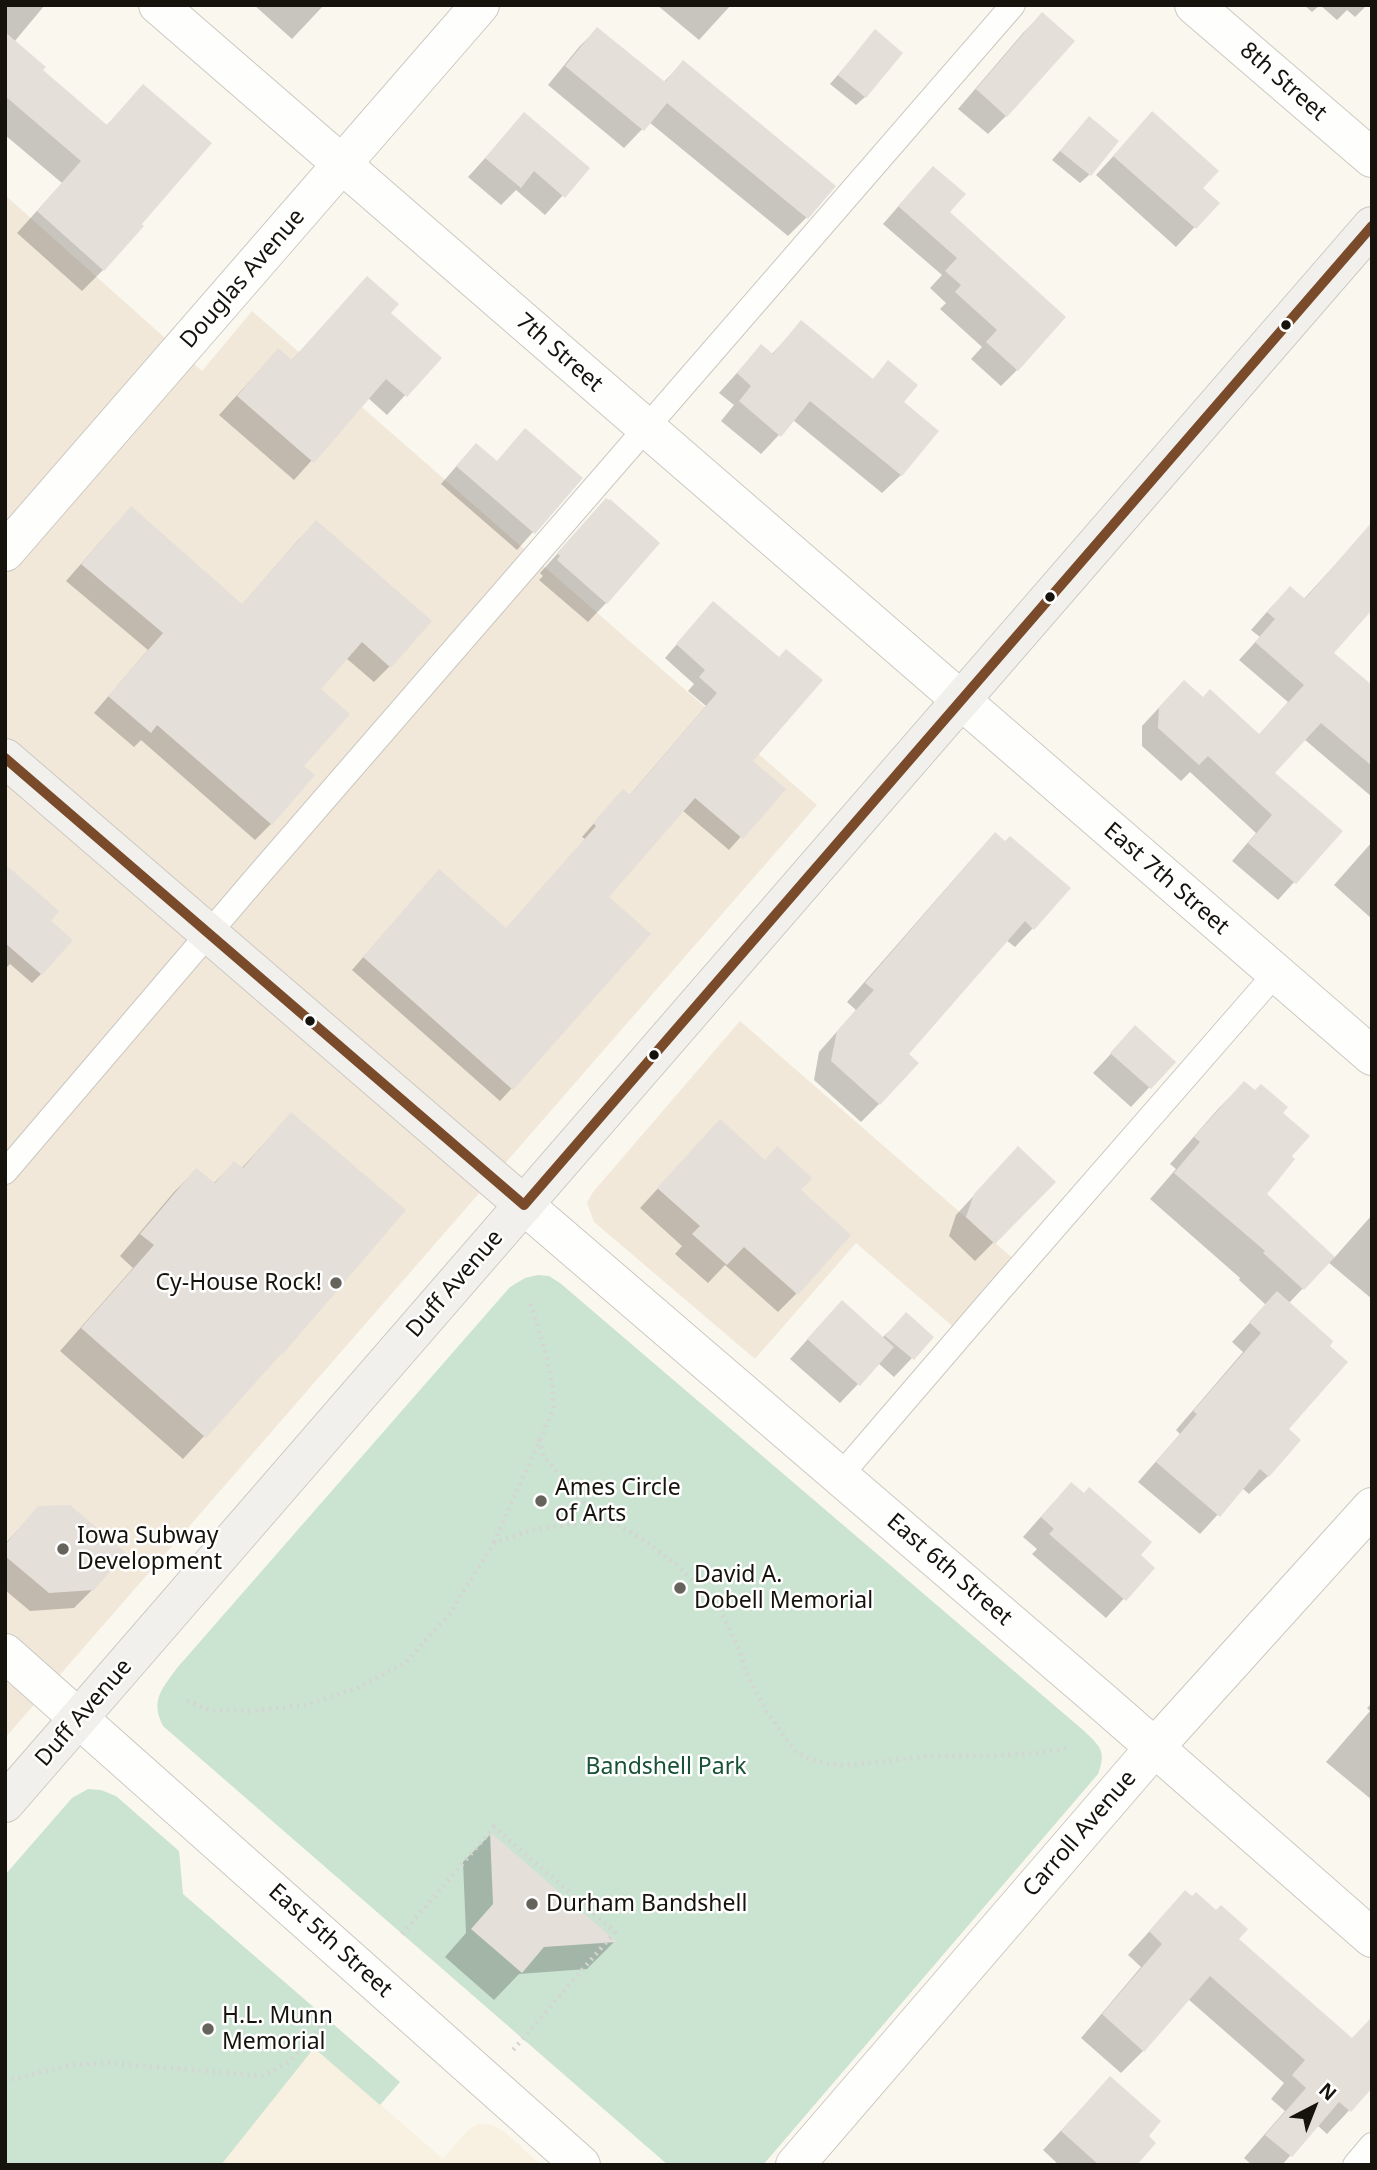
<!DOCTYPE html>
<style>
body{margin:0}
#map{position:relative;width:1377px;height:2170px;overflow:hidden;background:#faf7ef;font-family:"Noto Sans",sans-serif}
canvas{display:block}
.frame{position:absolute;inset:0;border:7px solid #16130d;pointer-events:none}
.north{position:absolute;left:1279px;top:2072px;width:70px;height:70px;-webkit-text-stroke:5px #fff;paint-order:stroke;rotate:42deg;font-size:19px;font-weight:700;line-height:28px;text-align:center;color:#16130d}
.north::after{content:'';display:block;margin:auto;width:24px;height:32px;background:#16130d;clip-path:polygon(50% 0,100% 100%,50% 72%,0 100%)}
</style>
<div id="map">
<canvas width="1377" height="2170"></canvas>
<div class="frame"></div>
<div class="north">N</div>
</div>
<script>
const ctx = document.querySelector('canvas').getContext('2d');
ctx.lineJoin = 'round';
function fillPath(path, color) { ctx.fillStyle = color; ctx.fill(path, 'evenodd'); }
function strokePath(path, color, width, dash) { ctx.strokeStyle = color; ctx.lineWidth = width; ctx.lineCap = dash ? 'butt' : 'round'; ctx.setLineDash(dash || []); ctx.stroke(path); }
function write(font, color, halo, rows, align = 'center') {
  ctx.font = font + ' "Noto Sans",sans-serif'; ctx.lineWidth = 5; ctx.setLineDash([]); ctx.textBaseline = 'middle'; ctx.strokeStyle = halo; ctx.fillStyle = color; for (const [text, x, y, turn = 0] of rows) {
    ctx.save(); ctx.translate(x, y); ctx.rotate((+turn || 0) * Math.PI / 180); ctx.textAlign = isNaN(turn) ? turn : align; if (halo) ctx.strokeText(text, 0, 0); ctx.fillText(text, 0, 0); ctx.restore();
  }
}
fillPath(new Path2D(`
 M 5,195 L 202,371 L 252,311 L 817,805 L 5,1738 Z
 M 740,1021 L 1016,1261 L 957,1330 L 856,1243 L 755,1359 L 594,1222 L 587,1203 L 593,1192 Z`), '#f2e8da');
fillPath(new Path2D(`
 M 314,2047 L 443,2159 L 468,2130 L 478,2124 L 492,2125 L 505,2132 L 541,2165 L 221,2165 Z`), '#f8f0e0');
fillPath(new Path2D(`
 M 538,1275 L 549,1276 L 560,1283 L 1083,1730 C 1100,1746 1107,1751 1098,1774 L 763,2165 L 668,2165 L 163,1726 C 150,1700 162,1689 177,1668 L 510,1287 L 525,1278 Z
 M 88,1789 L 101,1790 L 116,1796 L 179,1851 L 183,1894 L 400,2082 L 380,2105 L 314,2048 L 221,2165 L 5,2165 L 5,1875 L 72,1798 Z`), '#cbe3d1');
fillPath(new Path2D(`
 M 5,5 L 45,5 L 14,42 L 41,71 L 106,126 L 143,86 L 103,270 L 82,291 L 17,233 L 62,183 L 5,135 Z
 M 254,5 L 324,5 L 292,39 Z
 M 657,5 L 731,5 L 699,40 Z
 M 1304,5 L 1320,5 L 1312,12 Z
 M 1320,5 L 1367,5 L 1355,17 L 1347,10 L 1337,20 Z
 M 1042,14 L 1006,116 L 988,134 L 958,109 L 1023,33 Z
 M 597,29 L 663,83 L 683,62 L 807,217 L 788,236 L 649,122 L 624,148 L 548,85 L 579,47 Z
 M 867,41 L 865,97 L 856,105 L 830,84 Z
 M 525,114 L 587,168 L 545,215 L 516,190 L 501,205 L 468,177 Z
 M 1152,114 L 1201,189 L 1217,203 L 1176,247 L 1096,175 Z
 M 1089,118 L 1089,175 L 1080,183 L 1052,160 Z
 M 917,185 L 947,212 L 1017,370 L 1001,386 L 971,359 L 982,347 L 940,309 L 946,303 L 930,288 L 942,275 L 883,224 Z
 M 367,278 L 389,313 L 439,358 L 387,415 L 368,398 L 294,480 L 219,415 L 278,350 L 291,361 Z
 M 802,322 L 872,380 L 888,363 L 902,403 L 901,475 L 882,493 L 793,420 L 761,454 L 721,421 L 734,405 L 719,393 L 761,346 L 771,355 Z
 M 460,462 L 581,478 L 517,550 L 441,484 Z
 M 606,500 L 606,603 L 588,622 L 539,580 L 543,576 L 540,573 Z
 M 1372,524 L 1332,653 L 1372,688 L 1372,797 L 1304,739 L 1272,773 L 1340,831 L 1278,900 L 1232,861 L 1256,833 L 1190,772 L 1181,781 L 1142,746 L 1142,726 L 1167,699 L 1203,699 L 1258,736 L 1288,702 L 1239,660 L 1260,637 L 1251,630 L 1273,605 L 1303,600 Z
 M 115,525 L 241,606 L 300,538 L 390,666 L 374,682 L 346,658 L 318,689 L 302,766 L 271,824 L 255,840 L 141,740 L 134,747 L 94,713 L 148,650 L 66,581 Z
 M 701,616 L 751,761 L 783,789 L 729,850 L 682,810 L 606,897 L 512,1088 L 500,1101 L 352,970 L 427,884 L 506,929 L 585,839 L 582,837 L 611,804 L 629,796 L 706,706 L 688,691 L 694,684 L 665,658 Z
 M 995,834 L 1033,928 L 1015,947 L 1006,940 L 907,1054 L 879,1104 L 861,1122 L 814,1080 L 819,1052 L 856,1010 L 847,1002 L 977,853 Z
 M 1372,842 L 1372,919 L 1334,885 Z
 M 5,866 L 48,921 L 41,974 L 32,983 L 10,964 L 5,969 Z
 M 1135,1028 L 1173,1062 L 1131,1107 L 1093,1073 Z
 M 1244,1083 L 1280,1113 L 1290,1157 L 1265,1194 L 1334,1258 L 1372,1215 L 1372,1299 L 1328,1262 L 1288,1304 L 1286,1430 L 1268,1476 L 1249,1494 L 1242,1488 L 1200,1534 L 1138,1482 L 1180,1434 L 1176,1430 L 1243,1352 L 1232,1342 L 1266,1305 L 1239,1280 L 1240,1278 L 1150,1199 L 1176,1169 L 1170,1164 L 1218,1109 Z
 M 291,1114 L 259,1376 L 183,1459 L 60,1351 L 133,1268 L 120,1256 L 174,1192 L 196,1170 L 213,1184 L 234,1163 L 241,1169 Z
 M 702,1140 L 798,1190 L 796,1294 L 778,1312 L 725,1265 L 708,1283 L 675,1254 L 682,1246 L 640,1208 Z
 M 1000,1167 L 1053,1182 L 975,1261 L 949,1236 L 956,1215 Z
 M 906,1315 L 912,1358 L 894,1377 L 878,1363 L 840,1403 L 790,1359 L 824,1321 L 882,1338 Z
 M 1053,1503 L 1138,1555 L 1152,1568 L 1106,1618 L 1032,1554 L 1037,1549 L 1023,1537 Z
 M 38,1508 L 93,1589 L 74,1608 L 30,1611 L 5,1590 L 5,1544 Z
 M 1372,1703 L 1372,1800 L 1326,1762 L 1370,1711 L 1367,1708 Z
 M 490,1835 L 614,1942 L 587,1969 L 519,1974 L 494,2000 L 445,1957 L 466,1933 L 463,1862 Z
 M 1185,1892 L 1216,1912 L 1236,1939 L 1372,2086 L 1327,2134 L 1317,2125 L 1282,2165 L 1252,2165 L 1244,2158 L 1285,2111 L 1271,2099 L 1284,2083 L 1188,1999 L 1143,2051 L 1121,2073 L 1081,2038 L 1141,1967 L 1128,1955 Z
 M 1110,2078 L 1146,2136 L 1135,2165 L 1059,2165 L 1043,2150 Z`), '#0003');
fillPath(new Path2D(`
 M 1042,12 L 1075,41 L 1007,117 L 976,89 Z
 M 597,27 L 665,82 L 683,60 L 836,186 L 808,219 L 667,103 L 644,131 L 565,66 Z
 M 875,29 L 903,53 L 866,98 L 838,75 Z
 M 5,32 L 46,67 L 43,70 L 107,125 L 143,84 L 212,143 L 142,224 L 144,226 L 104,271 L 37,211 L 81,161 L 5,96 Z
 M 1152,111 L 1219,171 L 1203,188 L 1220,203 L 1196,229 L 1113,156 Z
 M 524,112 L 590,168 L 565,198 L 534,171 L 521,188 L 485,158 Z
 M 1089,116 L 1119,141 L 1091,176 L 1060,151 Z
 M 933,166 L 966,194 L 950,212 L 1066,317 L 1018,371 L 986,342 L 997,330 L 955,292 L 961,285 L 945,271 L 957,258 L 898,206 Z
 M 367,276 L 399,304 L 391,313 L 442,358 L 407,397 L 386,379 L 314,463 L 237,396 L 278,348 L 292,360 Z
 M 801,320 L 873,379 L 888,360 L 918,385 L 904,402 L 939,431 L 902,476 L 810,401 L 781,437 L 739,401 L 751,386 L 737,373 L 761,344 L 773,354 Z
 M 525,428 L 583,478 L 535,534 L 456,466 L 476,443 L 497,461 Z
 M 606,498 L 609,500 L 610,499 L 660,543 L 607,604 L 557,560 L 560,556 L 557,553 Z
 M 131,506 L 242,604 L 316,520 L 432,621 L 391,668 L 362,642 L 321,689 L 350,714 L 304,766 L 315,775 L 272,825 L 157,725 L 151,733 L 108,696 L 163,633 L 81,564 Z
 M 1372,522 L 1372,610 L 1334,653 L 1372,685 L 1372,766 L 1321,723 L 1275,773 L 1343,831 L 1296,884 L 1248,843 L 1272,815 L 1208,756 L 1199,765 L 1158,728 L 1159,707 L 1184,680 L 1203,697 L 1210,689 L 1259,734 L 1304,685 L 1255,642 L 1275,619 L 1267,612 L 1290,586 L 1305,599 Z
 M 713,601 L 779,657 L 786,649 L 823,680 L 753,761 L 786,789 L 743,839 L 695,798 L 609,897 L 651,934 L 513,1090 L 363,957 L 439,869 L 506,928 L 596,826 L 593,823 L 623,789 L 630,795 L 717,693 L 699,677 L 705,670 L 676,644 Z
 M 995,832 L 1005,841 L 1010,836 L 1071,888 L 1034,930 L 1025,921 L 956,1000 L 909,1054 L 919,1063 L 880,1105 L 831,1061 L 837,1031 L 874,990 L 865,983 Z
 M 5,864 L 59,911 L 51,921 L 73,940 L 42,975 L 5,943 Z
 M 1135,1025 L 1176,1062 L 1151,1089 L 1110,1053 Z
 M 1244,1081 L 1255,1090 L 1261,1084 L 1288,1107 L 1283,1113 L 1310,1136 L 1292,1156 L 1295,1159 L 1267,1194 L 1335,1257 L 1304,1290 L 1263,1253 L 1265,1251 L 1174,1173 L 1200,1142 L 1194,1137 Z
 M 291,1112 L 406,1210 L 282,1355 L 281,1354 L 206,1438 L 81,1328 L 154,1245 L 140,1234 L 196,1168 L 215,1183 L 234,1161 L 243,1168 Z
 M 720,1119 L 765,1160 L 777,1146 L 812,1178 L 801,1190 L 851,1235 L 798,1295 L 744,1247 L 727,1265 L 692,1234 L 700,1226 L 657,1188 Z
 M 1018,1146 L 1056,1182 L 995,1244 L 966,1217 L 974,1194 Z
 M 1277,1291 L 1333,1341 L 1330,1346 L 1348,1362 L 1289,1429 L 1301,1440 L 1269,1477 L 1260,1469 L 1220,1517 L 1156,1462 L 1197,1414 L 1193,1411 L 1261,1333 L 1249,1322 Z
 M 842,1300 L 894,1347 L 860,1386 L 807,1339 Z
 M 906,1312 L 934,1337 L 914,1360 L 885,1336 Z
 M 1071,1482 L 1084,1493 L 1089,1487 L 1152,1542 L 1141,1555 L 1155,1568 L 1126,1601 L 1049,1534 L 1054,1529 L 1041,1517 Z
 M 70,1505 L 126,1553 L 94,1590 L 49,1593 L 5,1556 L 5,1545 L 38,1506 Z
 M 490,1832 L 617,1942 L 544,1947 L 522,1973 L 471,1929 L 493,1904 Z
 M 1185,1890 L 1192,1896 L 1196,1892 L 1216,1910 L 1221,1905 L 1248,1929 L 1239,1939 L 1352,2038 L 1372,2017 L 1372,2088 L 1351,2112 L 1339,2102 L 1292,2157 L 1265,2135 L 1306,2088 L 1292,2075 L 1305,2060 L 1210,1976 L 1144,2052 L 1102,2014 L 1162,1944 L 1149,1931 Z
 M 1110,2076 L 1161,2121 L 1149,2136 L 1156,2143 L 1137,2165 L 1099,2165 L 1061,2131 Z`), '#e4dfd9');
const lane = new Path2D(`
 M 5,1172 L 256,878 L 1013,5
 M 840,1476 L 992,1299 L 1276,973
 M 1355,2165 L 1372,2145`);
const street = new Path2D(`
 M 158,5 L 1372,1056
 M 1194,5 L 1372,158
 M 5,552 L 480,5
 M 524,1205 L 1105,1704 L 1372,1938
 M 5,1653 L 581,2165
 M 795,2165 L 1155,1747 L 1372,1507`);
const secondary = new Path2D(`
 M 5,758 L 524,1205
 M 5,1803 L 1372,226`);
strokePath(lane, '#cbc8c1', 26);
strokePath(street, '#cbc8c1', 40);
strokePath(secondary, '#cbc8c1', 40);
strokePath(new Path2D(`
 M 539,1440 L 544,1457 L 581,1500 L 601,1516 L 644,1540 L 677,1565 L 721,1611 L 740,1653 L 749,1678 L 767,1712 L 795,1751 L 808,1758 L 827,1764 L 842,1765 C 874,1764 906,1757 939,1756 C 982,1755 1024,1757 1067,1748
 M 494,1542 L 554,1408 L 552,1381 L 546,1354 L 529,1299
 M 187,1701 L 210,1710 L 252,1711 L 307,1705 L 357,1688 L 405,1663 L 448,1616 L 494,1543 L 535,1529 L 583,1523 L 603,1523 L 615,1525
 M 402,1934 L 494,1827 L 615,1932 L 513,2050
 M 5,2081 L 71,2065 L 110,2063 L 262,2076 L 289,2062 L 327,2020`), '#d5d4d2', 4.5, [2, 5]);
strokePath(lane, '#fefefd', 24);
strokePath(street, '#fefefd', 38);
strokePath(secondary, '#f2f0ec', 38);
strokePath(new Path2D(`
 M 5,758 L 524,1205
 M 524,1205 L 1372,226`), '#7a4b2a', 10);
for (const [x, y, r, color] of [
 [1286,325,6,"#16130d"],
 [1050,597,6,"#16130d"],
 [310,1021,6,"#16130d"],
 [654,1055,6,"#16130d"],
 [336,1283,7,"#66635c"],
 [541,1501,7,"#66635c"],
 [63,1549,7,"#66635c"],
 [680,1588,7,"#66635c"],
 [532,1904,7,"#66635c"],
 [208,2029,7,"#66635c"]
]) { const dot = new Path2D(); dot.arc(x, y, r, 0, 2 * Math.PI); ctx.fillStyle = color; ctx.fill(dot); strokePath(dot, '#fff', 2.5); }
write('23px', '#16130d', '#fff', [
 ["8th Street",1283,82,41],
 ["Douglas Avenue",243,279,-49],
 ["7th Street",559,353,41],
 ["East 7th Street",1166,879,41],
 ["Duff Avenue",455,1284,-49],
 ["East 6th Street",949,1570,41],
 ["Duff Avenue",84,1713,-49],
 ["Carroll Avenue",1080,1834,-49],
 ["East 5th Street",330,1941,42]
]);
write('23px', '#16130d', '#fff', [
 ["Cy-House Rock!",322,1283,"right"],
 ["Ames Circle",555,1488],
 ["of Arts",555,1514],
 ["Iowa Subway",77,1536],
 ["Development",77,1562],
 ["David A.",694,1575],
 ["Dobell Memorial",694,1601],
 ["Durham Bandshell",546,1904],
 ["H.L. Munn",222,2016],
 ["Memorial",222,2042]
], 'left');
write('23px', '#175236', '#fff', [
 ["Bandshell Park",666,1767]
]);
</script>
